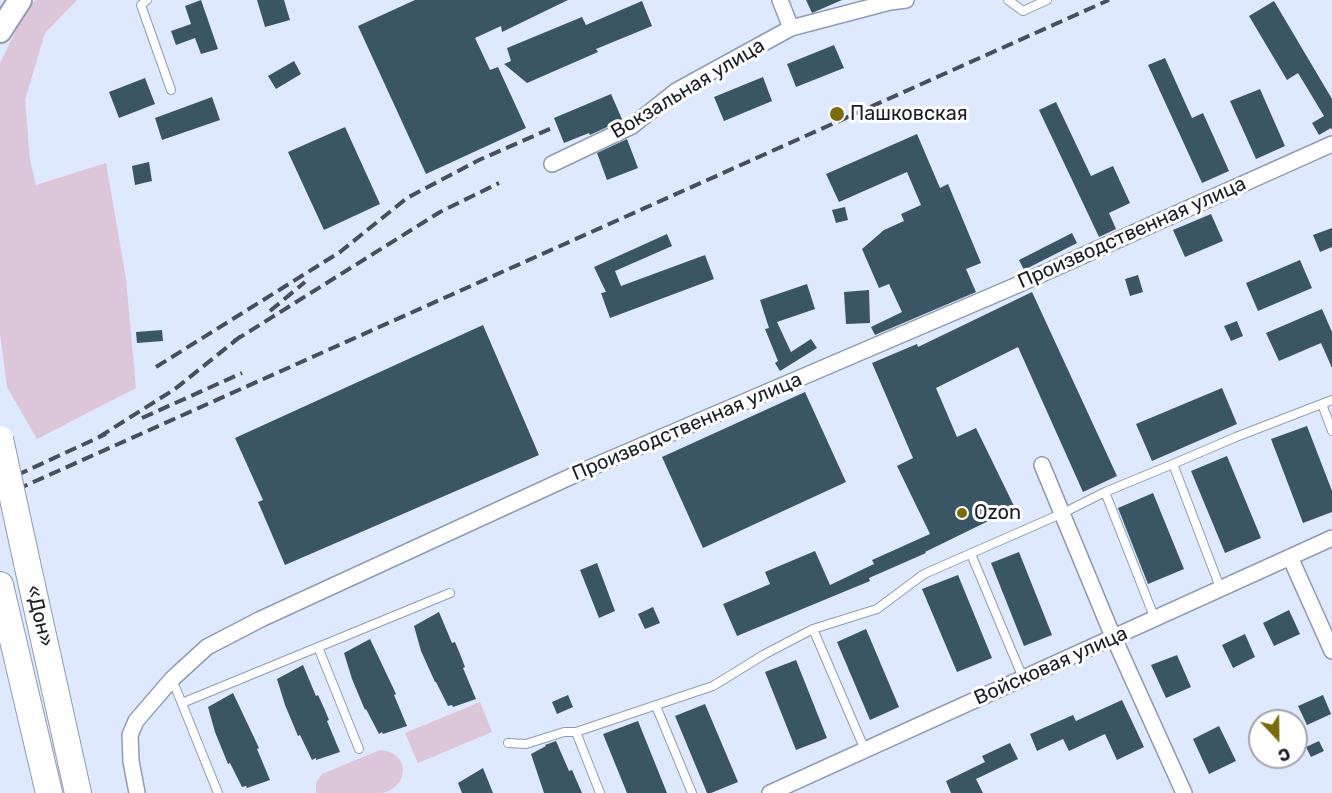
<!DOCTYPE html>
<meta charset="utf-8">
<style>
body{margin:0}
#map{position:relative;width:1332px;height:793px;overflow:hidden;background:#dee8ff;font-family:Rubik,sans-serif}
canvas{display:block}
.north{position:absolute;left:1248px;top:709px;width:60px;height:60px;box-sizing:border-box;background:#fff;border:2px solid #a3a5a9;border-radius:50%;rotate:158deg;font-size:16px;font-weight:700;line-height:24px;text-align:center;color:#191d27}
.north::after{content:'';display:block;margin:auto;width:21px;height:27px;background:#786d0a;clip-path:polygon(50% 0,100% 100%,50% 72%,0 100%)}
</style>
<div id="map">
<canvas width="1332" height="793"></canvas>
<div class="north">С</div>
</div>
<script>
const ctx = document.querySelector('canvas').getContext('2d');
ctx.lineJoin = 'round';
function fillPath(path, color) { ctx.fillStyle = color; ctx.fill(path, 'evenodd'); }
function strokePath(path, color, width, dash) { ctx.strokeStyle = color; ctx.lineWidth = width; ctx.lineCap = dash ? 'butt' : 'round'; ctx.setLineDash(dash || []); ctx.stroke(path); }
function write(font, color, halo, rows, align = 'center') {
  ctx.font = font + ' Rubik,sans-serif'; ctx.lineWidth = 6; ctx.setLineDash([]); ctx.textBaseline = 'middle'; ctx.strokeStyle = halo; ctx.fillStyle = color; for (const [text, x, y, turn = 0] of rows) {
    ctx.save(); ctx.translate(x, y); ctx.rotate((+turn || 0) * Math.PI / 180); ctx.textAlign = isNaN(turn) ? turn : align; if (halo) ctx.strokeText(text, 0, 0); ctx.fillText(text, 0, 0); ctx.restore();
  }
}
fillPath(new Path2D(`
 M 36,0 L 77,0 L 45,33 L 25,100 L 30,160 L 36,185 L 106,163 L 126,279 L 136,388 L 37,439 L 7,387 L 0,333 L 0,63 L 27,8 Z
 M 480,702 L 492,732 L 418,763 L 405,733 Z
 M 380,750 C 409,751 411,786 383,793 C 368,793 333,793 316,793 L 316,783 L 322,774 Z`), '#ddc6d9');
fillPath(new Path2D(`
 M 201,0 L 218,49 L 201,54 L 195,38 L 176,45 L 171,31 L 191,24 L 185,6 Z
 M 257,0 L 284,0 L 290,20 L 265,27 Z
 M 415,0 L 568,0 L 502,32 L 501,26 L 475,38 L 490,70 L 498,67 L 526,128 L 426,174 L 358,26 Z
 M 806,0 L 842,0 L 812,13 Z
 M 642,1 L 652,26 L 596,49 L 598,52 L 527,83 L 504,64 L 511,61 L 507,48 L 582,17 L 586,25 Z
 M 1274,1 L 1332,99 L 1332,130 L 1331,128 L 1319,135 L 1312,123 L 1324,116 L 1298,73 L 1287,80 L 1249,16 Z
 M 834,45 L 844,68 L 796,87 L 787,64 Z
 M 1165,58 L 1192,118 L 1203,113 L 1229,171 L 1202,183 L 1148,65 Z
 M 294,61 L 301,74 L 276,89 L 268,76 Z
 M 763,77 L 772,101 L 724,121 L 714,97 Z
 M 145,78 L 155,104 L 119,118 L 109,92 Z
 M 1260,89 L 1285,146 L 1256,159 L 1230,101 Z
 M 611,94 L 622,119 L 620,121 L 590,135 L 589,133 L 564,143 L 554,118 Z
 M 212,97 L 220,120 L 162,140 L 155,118 Z
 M 1056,102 L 1091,176 L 1113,166 L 1130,203 L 1109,213 L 1116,229 L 1099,237 L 1039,110 Z
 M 345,127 L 380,204 L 324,230 L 288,152 Z
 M 917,134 L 940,188 L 948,184 L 981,263 L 966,269 L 976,292 L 875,335 L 871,327 L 902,312 L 889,284 L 879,288 L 862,249 L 884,230 L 904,221 L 901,214 L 921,205 L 907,172 L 839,202 L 826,174 Z
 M 627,139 L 638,168 L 607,180 L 597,153 Z
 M 149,162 L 152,181 L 135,185 L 132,166 Z
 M 845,207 L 848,220 L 836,223 L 832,210 Z
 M 1211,214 L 1223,241 L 1185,257 L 1173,230 Z
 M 1332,228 L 1332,247 L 1320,252 L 1313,235 Z
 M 1072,233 L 1077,243 L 1024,270 L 1019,260 Z
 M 667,234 L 672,246 L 615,271 L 621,286 L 705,255 L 714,279 L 610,318 L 601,293 L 606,292 L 594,267 Z
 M 1300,260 L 1312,288 L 1258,311 L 1246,283 Z
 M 1138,275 L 1143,292 L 1130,296 L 1125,279 Z
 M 807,284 L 815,309 L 777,322 L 791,352 L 811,339 L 817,348 L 780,371 L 775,363 L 778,361 L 765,329 L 769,328 L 760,300 Z
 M 869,290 L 870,323 L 846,324 L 844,292 Z
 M 1032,292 L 1117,476 L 1083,492 L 1018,347 L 936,388 L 957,437 L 976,428 L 1015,508 L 925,552 L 926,553 L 869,578 L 870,581 L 737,636 L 723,604 L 770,584 L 765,572 L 815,551 L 830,585 L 874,564 L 872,560 L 930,534 L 897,466 L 913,458 L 872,363 L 917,344 L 918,347 Z
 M 1322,309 L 1332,332 L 1332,368 L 1321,343 L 1279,361 L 1266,333 Z
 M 1237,321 L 1243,336 L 1231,341 L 1224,326 Z
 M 483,325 L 539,455 L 285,565 L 258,502 L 263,500 L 235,438 Z
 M 162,330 L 163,341 L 137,343 L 136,332 Z
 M 1222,388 L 1237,424 L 1152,461 L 1136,424 Z
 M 805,392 L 846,482 L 703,548 L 662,457 Z
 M 1307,426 L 1332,491 L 1332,512 L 1303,523 L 1271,439 Z
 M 1227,456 L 1261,538 L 1225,553 L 1191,471 Z
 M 1153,493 L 1184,569 L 1148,584 L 1118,508 Z
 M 1019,552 L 1052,635 L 1024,646 L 991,563 Z
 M 597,563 L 615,611 L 599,618 L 580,570 Z
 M 958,575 L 992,658 L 957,672 L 922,589 Z
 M 653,607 L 660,623 L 645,629 L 638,614 Z
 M 1289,610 L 1300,634 L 1274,646 L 1263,623 Z
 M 439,612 L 452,643 L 455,642 L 460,654 L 465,667 L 463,668 L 476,699 L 453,707 L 452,705 L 448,706 L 436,682 L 435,682 L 421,651 L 414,626 Z
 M 866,629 L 899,707 L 870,720 L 837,642 Z
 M 1245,634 L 1255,657 L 1233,668 L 1222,645 Z
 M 370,639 L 396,694 L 394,695 L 407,726 L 383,734 L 382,732 L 379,734 L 366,709 L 365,710 L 352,679 L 344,653 Z
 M 1177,655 L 1191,687 L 1166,698 L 1151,665 Z
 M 796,660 L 827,738 L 796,750 L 765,672 Z
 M 303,665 L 316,696 L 318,695 L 324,708 L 329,720 L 327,721 L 340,752 L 316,760 L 316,758 L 312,760 L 300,735 L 298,736 L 285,705 L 277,679 Z
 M 233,693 L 259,748 L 257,749 L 270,780 L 247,788 L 246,786 L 242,787 L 230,763 L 228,764 L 215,732 L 208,707 Z
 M 568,695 L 573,707 L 557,714 L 552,702 Z
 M 1323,695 L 1331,714 L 1307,725 L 1298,706 Z
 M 1122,700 L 1144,747 L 1117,760 L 1105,734 L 1069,751 L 1063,739 L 1037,751 L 1030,734 L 1073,715 L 1076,721 Z
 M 705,704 L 738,782 L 711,793 L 707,793 L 675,716 Z
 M 638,721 L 667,793 L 627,793 L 603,734 Z
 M 1219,726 L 1236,761 L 1209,774 L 1193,739 Z
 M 556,741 L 569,771 L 572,770 L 582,793 L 544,793 L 531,754 L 546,746 L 545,745 Z
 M 1319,741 L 1324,751 L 1311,757 L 1306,747 Z
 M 1010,743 L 1018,759 L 976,779 L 983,793 L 951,793 L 946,781 L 985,762 L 982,756 Z
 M 483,768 L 493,793 L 462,793 L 458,783 Z`), '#3a5665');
const service = new Path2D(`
 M 147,0 L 141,5 L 171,90
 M 1008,0 L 1023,11 L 1047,0
 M 1322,404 L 1332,431
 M 1173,464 L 1236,437 L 1332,400
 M 1105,492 L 1155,619
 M 971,554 L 1023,678
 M 813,629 L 865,750
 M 318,647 L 359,749
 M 172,679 L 218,793
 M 182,703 L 450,593
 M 656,706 L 692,793
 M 576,732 L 713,686 L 765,654 L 813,629 L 877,609 L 924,574 L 1063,513 L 1105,492 L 1173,464 L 1221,590
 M 508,743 L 526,744 L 564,732 L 576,732 L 600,793`);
const minor = new Path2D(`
 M 791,28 L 890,2 L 906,0
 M 552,164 L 632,126 L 676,91 L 791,28 L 780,0
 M 1042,465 L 1109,627 L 1184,793
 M 1290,557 L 1332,651
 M 137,793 L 131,761 L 130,735 L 136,721 L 172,679 L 207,647 L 261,619 L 585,470 L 1015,286 L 1332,144
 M 770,793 L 1332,538`);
const secondary = new Path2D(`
 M 0,31 L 20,0`);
const trunk = new Path2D(`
 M 27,563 L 78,793
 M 0,585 L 49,793`);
strokePath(service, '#8f9bb5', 10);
strokePath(minor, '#8f9bb5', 18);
strokePath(secondary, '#8f9bb5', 26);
strokePath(trunk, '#8f9bb5', 28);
strokePath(service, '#fff', 8);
strokePath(minor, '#fff', 15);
strokePath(secondary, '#fff', 22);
strokePath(trunk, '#fff', 26);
strokePath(new Path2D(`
 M 270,311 L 305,282
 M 234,341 L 440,212 L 499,183
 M 156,367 L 340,252 L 407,198 L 479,160 L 552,128
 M 142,418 L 242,373
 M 99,437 L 175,389 L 241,336
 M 0,483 L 106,434
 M 0,497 L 1109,0`), '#484e5b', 4, [12, 6]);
const trunkBridge = new Path2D(`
 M 0,439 L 27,563`);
strokePath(trunkBridge, '#8f9bb5', 28, []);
strokePath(trunkBridge, '#fff', 26);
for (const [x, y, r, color] of [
 [837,114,8,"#786d0a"],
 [962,513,6,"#786d0a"]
]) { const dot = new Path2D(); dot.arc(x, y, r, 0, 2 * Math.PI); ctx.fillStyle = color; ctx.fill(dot); strokePath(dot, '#fff', 2); }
write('20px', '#191d27', '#fff', [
 ["Вокзальная улица",688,89,-31],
 ["Производственная улица",1132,233,-24],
 ["Производственная улица",687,427,-23],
 ["«Дон»",39,616,77],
 ["Войсковая улица",1051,666,-24]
]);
write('20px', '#191d27', '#fff', [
 ["Пашковская",850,114],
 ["Ozon",974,513]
], 'left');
</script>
